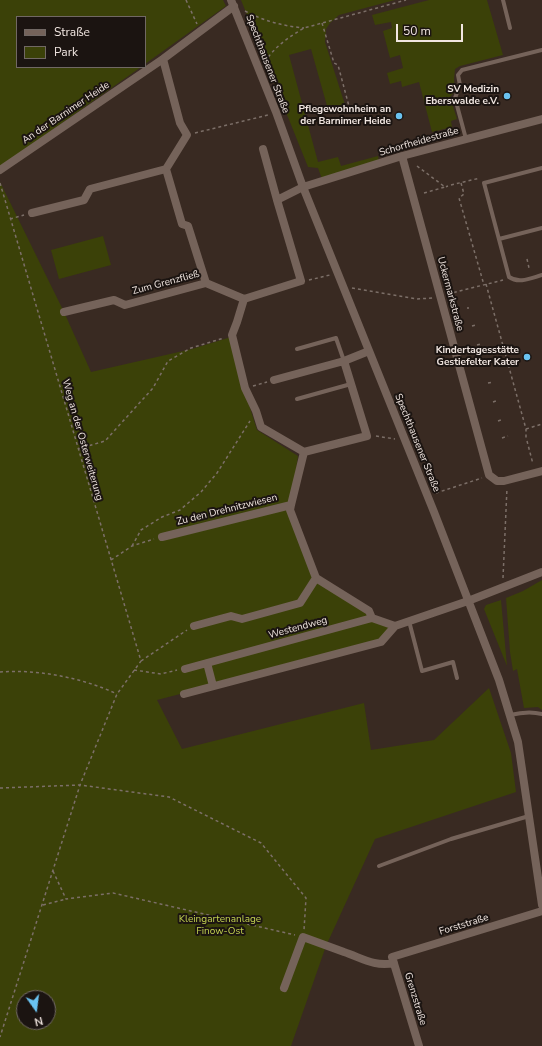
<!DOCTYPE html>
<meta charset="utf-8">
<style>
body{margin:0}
#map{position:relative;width:542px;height:1046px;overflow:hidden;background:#392a22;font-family:"Nunito Sans",sans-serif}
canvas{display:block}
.legend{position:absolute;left:16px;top:16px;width:130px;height:52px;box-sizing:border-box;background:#1b1411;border:1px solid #716864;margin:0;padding:5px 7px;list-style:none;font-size:12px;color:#f1e6e1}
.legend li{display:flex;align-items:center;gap:8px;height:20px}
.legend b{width:20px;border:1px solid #716864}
.north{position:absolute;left:16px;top:990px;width:40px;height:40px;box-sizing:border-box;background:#1b1411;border:1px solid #716864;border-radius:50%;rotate:166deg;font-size:11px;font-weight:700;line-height:16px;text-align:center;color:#f1e6e1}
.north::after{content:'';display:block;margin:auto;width:14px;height:18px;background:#6ac3f1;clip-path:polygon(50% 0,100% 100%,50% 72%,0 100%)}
.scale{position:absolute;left:396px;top:24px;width:67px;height:18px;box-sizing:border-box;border:2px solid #f1e6e1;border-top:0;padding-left:5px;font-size:12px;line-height:14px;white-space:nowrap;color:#f1e6e1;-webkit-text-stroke:3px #1b1411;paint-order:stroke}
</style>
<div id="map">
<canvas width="542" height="1046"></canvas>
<ul class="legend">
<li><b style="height:5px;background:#75635a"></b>Straße</li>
<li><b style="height:11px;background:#3b4108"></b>Park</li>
</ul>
<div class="north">N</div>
<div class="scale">50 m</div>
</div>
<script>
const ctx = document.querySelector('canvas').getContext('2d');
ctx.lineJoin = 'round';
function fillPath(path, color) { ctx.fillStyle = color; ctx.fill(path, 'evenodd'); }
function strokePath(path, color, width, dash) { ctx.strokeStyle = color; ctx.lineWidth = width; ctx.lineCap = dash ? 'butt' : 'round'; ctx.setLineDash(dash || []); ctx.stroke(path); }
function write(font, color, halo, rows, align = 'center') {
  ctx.font = font + ' "Nunito Sans",sans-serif'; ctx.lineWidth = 4; ctx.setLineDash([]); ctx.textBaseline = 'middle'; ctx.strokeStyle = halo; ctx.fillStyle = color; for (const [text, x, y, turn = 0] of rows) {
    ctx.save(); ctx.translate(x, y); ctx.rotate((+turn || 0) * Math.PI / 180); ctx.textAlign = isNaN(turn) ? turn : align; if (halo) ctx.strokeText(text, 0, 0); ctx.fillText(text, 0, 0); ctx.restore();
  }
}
fillPath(new Path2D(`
 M 0,0 L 223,0 L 226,6 L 145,64 L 145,17 L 17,17 L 17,67 L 141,67 L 0,167 Z
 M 241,0 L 395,0 L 339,15 L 330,23 L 326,29 L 325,42 L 346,108 L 329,113 L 311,49 L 289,55 L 318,162 L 338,157 L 341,166 L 378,156 L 379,162 L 322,179 L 318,168 L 308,167 Z
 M 429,0 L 487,0 L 503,55 L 460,66 L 455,69 L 454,79 L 455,91 L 450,97 L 457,119 L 451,121 L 452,127 L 432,132 L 419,82 L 402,87 L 401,81 L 390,84 L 387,73 L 403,68 L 400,55 L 390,58 L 383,31 L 392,28 L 391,22 L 375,25 L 372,15 Z
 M 0,182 L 64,312 L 91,372 L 192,349 L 231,337 L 244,389 L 257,430 L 298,456 L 290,510 L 316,578 L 372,618 L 395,626 L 381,642 L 157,700 L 182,749 L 364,703 L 371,750 L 434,740 L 489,688 L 511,753 L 516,792 L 375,839 L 326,946 L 291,1046 L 0,1046 ZM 24,998 L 48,998 L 48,1022 L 24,1022 Z
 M 103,236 L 111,265 L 59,279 L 51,250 Z
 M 542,580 L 542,710 L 538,707 L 524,708 L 517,669 L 513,671 L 510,652 L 506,598 L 523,591 Z
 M 501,600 L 507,666 L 484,609 L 486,605 Z`), '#3b4108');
strokePath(new Path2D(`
 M 186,0 L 197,24
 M 245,11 C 264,21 283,26 304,28
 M 322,23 L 334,63 L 338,65 L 350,110
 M 265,62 C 274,47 289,37 304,28 L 406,0
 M 195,133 L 268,115
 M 417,166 L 445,187 L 448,186
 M 0,183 L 141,661 L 117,694 L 80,785 L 0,1037
 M 461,183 L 464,194 L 459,198 L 484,285
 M 451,185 L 480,178
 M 424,193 L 445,187
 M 10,219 L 24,215
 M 527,259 L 529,268
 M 309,280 L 330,275
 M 486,284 L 526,429 L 526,438
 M 352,288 L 417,299 L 433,298
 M 448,294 L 503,280
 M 467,308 L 469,308
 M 472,326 L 476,325
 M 477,345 L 481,344
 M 482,362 L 487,361
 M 488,383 L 493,382
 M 253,386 L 267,382
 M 493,402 L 496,401
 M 498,421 L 501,420
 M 526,429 L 542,424
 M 376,436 L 395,439
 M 502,438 L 508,436
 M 527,441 L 533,464
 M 78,449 L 105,441 L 153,388 L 168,361 L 191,348 L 224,338
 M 436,493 L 482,478
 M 132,546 L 141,530 L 162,517 L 180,510 L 201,492 L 217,473 L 250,421
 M 111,560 L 132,546 L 154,539
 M 503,578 L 507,488
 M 141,661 L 187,630
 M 134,670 L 161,674 L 177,670
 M 0,672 C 38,669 83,678 117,694
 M 0,788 L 80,785 L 169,797 L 261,843 L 306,898 L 304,930
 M 53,871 L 66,899 L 113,893 L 295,935
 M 43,905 L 66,899`), '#7c6f68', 1.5, [3, 3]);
strokePath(new Path2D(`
 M 503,0 L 510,28
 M 466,139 L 455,98 L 460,85 L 458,75 L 462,70 L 542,50
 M 542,168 L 484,183 L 509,277 C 519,284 531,278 542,275
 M 499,239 L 542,228
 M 297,349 L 336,338 L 344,361
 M 297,399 L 351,384
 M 409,621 L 422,671 L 453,662 L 457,678
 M 510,715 C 522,712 531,711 542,714
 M 379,866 L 451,839 L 529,816`), '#75635a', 4);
strokePath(new Path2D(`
 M 231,0 L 276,112 L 303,187 L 434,512 L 499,680 L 518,742 L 542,905
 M 263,149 L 277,200
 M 402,156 L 489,475 L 497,481 L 504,481 L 542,471
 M 166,169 L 182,224 L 188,226 L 206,283
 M 0,170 L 163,59 L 234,6
 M 32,213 L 84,200 L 90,189 L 166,169 L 187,135 L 180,123 L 163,59
 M 244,299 L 237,322 L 232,335 L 245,388 L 256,411 L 261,427 L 304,452
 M 64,312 L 114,300 L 125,305 L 206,283 L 244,299 L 301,281 L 277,200 L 303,187 L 402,156 L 542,119
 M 274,380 L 344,361 L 369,351
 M 291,505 L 290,510 L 316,578 L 369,611 L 372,618
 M 162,537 L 291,505 L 304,452 L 367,436 L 344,361
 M 194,626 L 231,616 L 242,619 L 300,603 L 316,578
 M 207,663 L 213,686
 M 185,669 L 372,618 L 395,626
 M 184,694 L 381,642 L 395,626 L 468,601 L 542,572
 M 284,988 L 303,937 C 317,942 330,947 344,952 C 362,958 374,967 394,963
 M 419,1046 L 392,957 L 542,911`), '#75635a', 8);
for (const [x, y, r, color] of [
 [507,96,4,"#6ac3f1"],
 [399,116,4,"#6ac3f1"],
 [527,357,4,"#6ac3f1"]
]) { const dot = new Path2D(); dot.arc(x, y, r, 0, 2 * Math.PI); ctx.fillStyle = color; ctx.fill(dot); strokePath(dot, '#1b1411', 1.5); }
write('10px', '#f1e6e1', '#1b1411', [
 ["Spechthausener Straße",267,64,69],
 ["An der Barnimer Heide",66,113,-34],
 ["Schorfheidestraße",419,142,-16],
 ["Zum Grenzfließ",166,283,-15],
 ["Uckermarkstraße",450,294,75],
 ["Weg an der Osterweiterung",82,440,74],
 ["Spechthausener Straße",417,443,68],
 ["Zu den Drehnitzwiesen",227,510,-14],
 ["Westendweg",298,628,-15],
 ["Forststraße",464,925,-17],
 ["Grenzstraße",415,999,73]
]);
write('bold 10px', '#f1e6e1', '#1b1411', [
 ["SV Medizin",499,90],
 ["Eberswalde e.V.",499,102],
 ["Pflegewohnheim an",391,110],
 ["der Barnimer Heide",391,122],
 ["Kindertagesstätte",519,351],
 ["Gestiefelter Kater",519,363]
], 'right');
write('10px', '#c3d351', '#1b1411', [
 ["Kleingartenanlage",220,920],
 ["Finow-Ost",220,932]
]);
</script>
